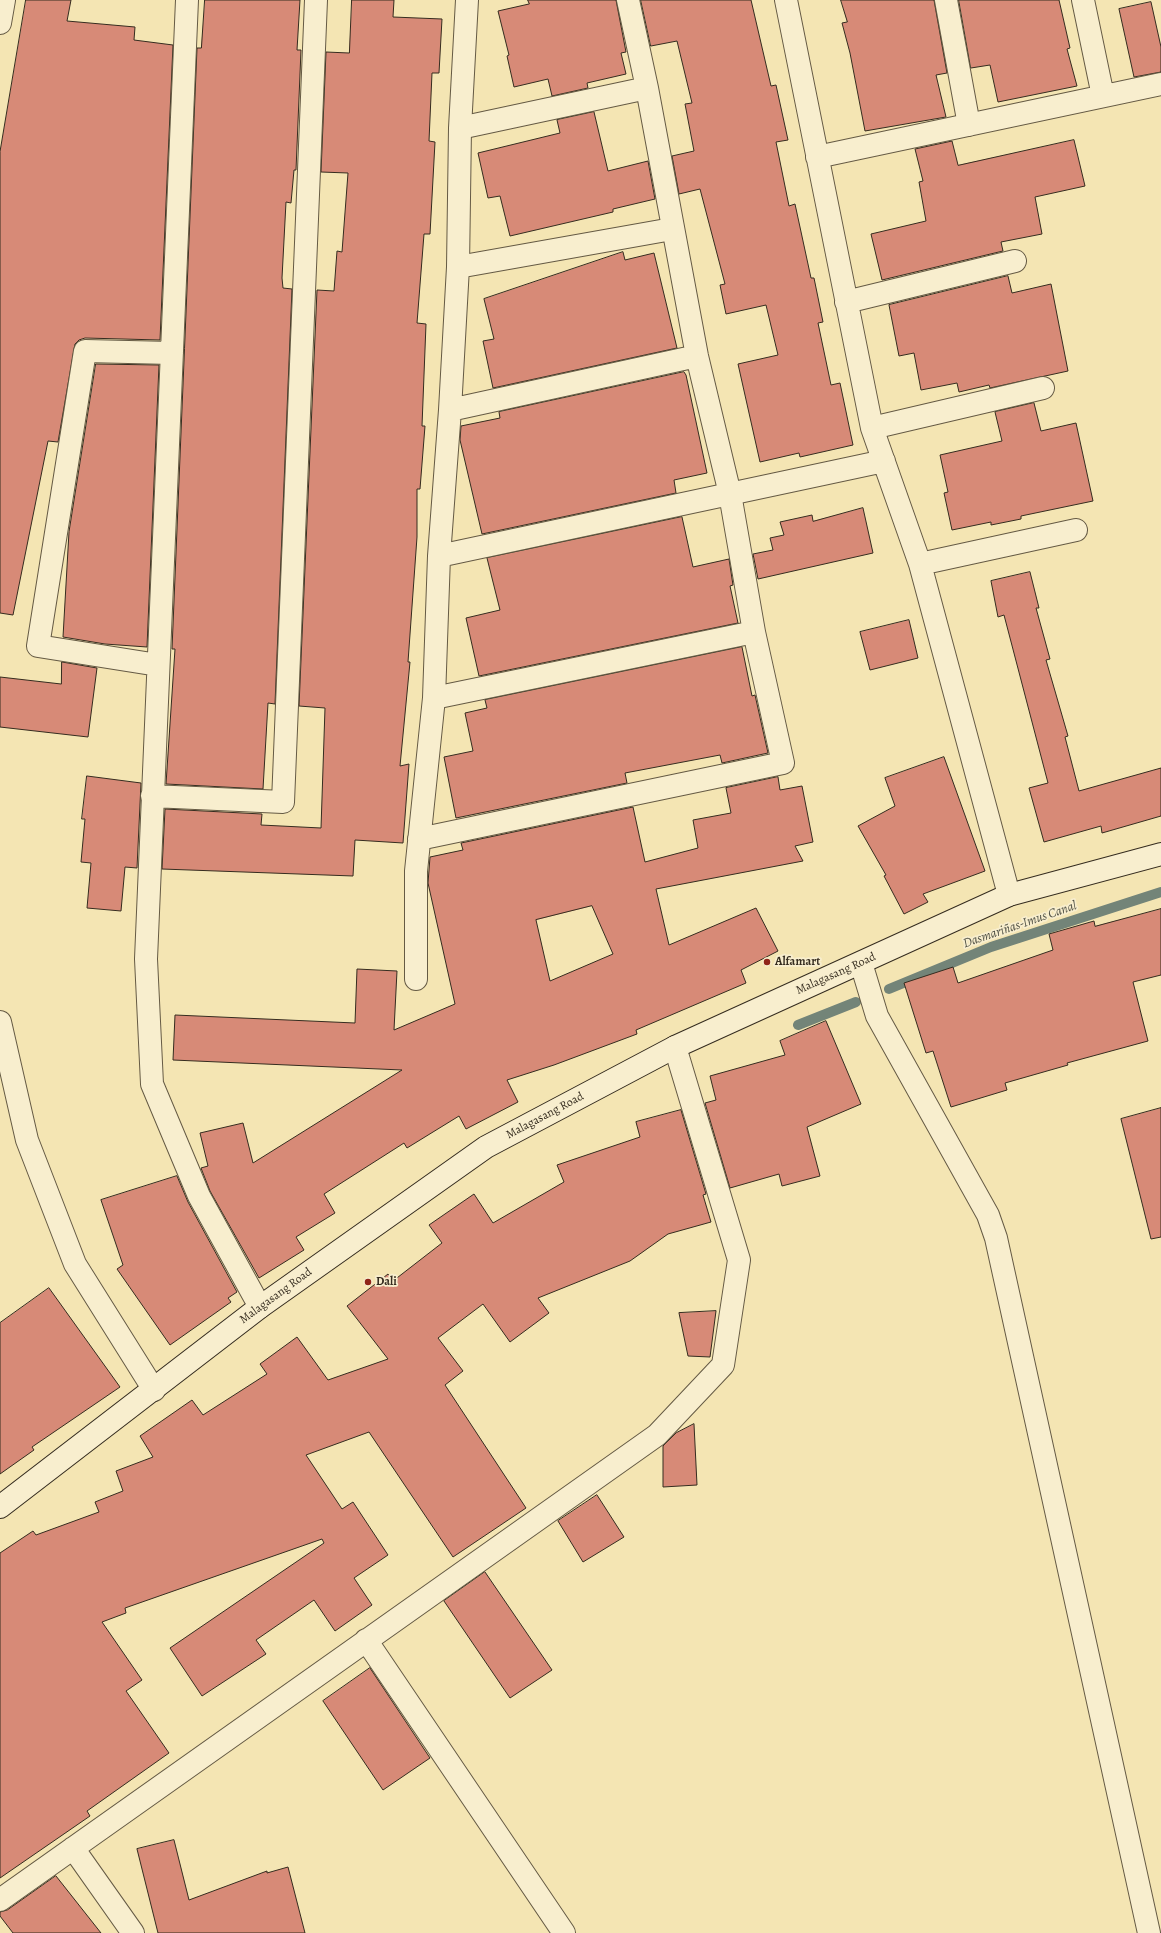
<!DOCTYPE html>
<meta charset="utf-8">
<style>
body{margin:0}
canvas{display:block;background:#f4e5b3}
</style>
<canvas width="1161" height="1933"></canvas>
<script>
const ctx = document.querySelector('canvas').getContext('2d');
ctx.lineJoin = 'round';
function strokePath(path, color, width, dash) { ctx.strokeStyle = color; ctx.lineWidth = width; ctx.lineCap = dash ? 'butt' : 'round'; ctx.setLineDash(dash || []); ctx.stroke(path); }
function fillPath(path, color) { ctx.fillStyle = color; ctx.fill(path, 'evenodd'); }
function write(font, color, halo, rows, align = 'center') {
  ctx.font = font + ' Alegreya,serif'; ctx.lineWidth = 3.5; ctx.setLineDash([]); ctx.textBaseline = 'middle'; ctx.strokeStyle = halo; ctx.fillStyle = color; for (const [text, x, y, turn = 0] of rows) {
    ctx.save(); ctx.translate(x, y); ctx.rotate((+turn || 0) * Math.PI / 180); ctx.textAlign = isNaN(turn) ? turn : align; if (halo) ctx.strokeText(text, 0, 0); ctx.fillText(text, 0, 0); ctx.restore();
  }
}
strokePath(new Path2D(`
 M 889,989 L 991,947 L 1161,892
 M 798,1025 L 856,1002`), '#738478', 10);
const building = new Path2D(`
 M 26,0 L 71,0 L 67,21 L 135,27 L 134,40 L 173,45 L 160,340 L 85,338 L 79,340 L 75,344 L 58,442 L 48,441 L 13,615 L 0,613 L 0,152 Z
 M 205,0 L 300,0 L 297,50 L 301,50 L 296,170 L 294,170 L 291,203 L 286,202 L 282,278 L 283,288 L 292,289 L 275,704 L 268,703 L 263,789 L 166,784 L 175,649 L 172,649 L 197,48 L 201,48 Z
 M 352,0 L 394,0 L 393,17 L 442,19 L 439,73 L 432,73 L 429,141 L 435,142 L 430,234 L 424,234 L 417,323 L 426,324 L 422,426 L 425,426 L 420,489 L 417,489 L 417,537 L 408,662 L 410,662 L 400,766 L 409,764 L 403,843 L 355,840 L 353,876 L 162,869 L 165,809 L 262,814 L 261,825 L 321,828 L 325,708 L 299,706 L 317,290 L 334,291 L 337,251 L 342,252 L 348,173 L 321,172 L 326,52 L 349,53 Z
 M 528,0 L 616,0 L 626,52 L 621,53 L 626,74 L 587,83 L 588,88 L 552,96 L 548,79 L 514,87 L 507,56 L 509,55 L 498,11 L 529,4 Z
 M 641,0 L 751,0 L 771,86 L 776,85 L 788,140 L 776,142 L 789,206 L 795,204 L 811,278 L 814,278 L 823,322 L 818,323 L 831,385 L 840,383 L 853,445 L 800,457 L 799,453 L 760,462 L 738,364 L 778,355 L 766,305 L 726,314 L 720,285 L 725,284 L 700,189 L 679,194 L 672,156 L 694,151 L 685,104 L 692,103 L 677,41 L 651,46 Z
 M 841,0 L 934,0 L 947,73 L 936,75 L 946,117 L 865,131 L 850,53 L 842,23 L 847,22 Z
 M 959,0 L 1059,0 L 1070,48 L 1067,49 L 1077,86 L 998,102 L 990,65 L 971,68 Z
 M 1151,2 L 1161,47 L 1161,72 L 1134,77 L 1119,9 Z
 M 594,112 L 608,171 L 648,161 L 655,199 L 613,209 L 613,212 L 510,236 L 500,196 L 488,198 L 478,153 L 560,133 L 557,120 Z
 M 1074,140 L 1085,186 L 1035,197 L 1042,234 L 1001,242 L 1003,251 L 882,280 L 871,234 L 926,221 L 919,182 L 923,181 L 915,149 L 952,141 L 958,165 Z
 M 623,252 L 625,260 L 654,253 L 677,348 L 493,388 L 483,341 L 494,339 L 484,299 Z
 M 1008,276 L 1012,293 L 1051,284 L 1068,371 L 990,388 L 989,385 L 959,392 L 957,383 L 921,390 L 914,353 L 899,356 L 889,305 Z
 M 96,364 L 159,365 L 147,647 L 105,644 L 63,637 L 69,532 Z
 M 684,372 L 686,375 L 707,473 L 674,480 L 676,493 L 482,534 L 460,440 L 461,426 L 500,418 L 499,412 Z
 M 1034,403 L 1041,431 L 1076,423 L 1093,501 L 1021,516 L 1021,519 L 991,525 L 991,522 L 952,530 L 944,493 L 948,492 L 940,455 L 1002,441 L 995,412 Z
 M 863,508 L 873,553 L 758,579 L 753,554 L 773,550 L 770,538 L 784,535 L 780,522 L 812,515 L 813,521 Z
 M 682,517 L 693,567 L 729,559 L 733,585 L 730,586 L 738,623 L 479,676 L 466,618 L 500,610 L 487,558 Z
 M 1030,572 L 1039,608 L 1036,608 L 1050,659 L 1046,660 L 1068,736 L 1065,737 L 1079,791 L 1161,768 L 1161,816 L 1102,833 L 1101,826 L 1044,842 L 1029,788 L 1048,783 L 1004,615 L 998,617 L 991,581 Z
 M 909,620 L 918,658 L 870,670 L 860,632 Z
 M 742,647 L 752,696 L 755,695 L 768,753 L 722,763 L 720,755 L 625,773 L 627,783 L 456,818 L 444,757 L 473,751 L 465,713 L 487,708 L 485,700 Z
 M 62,662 L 97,668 L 88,737 L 0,727 L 0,677 L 61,684 Z
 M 944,757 L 985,871 L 923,894 L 928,902 L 904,914 L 884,876 L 886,875 L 858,826 L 895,806 L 885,778 Z
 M 87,776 L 141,783 L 137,868 L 125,867 L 121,911 L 87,908 L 91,863 L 81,862 L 85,819 L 82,819 Z
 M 778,777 L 780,790 L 802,786 L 813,842 L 795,846 L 803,861 L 656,889 L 669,945 L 756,908 L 778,951 L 741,970 L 746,983 L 636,1030 L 637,1034 L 554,1065 L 507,1080 L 518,1102 L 466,1129 L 459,1116 L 407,1148 L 404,1143 L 324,1194 L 335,1213 L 296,1237 L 304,1250 L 259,1278 L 210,1191 L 201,1168 L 208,1166 L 200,1133 L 243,1123 L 253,1163 L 402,1070 L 173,1060 L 175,1015 L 355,1023 L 357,969 L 397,971 L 394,1030 L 455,1004 L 428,883 L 430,857 L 463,850 L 461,843 L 633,807 L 645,862 L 698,848 L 693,820 L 731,813 L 726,788 ZM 592,906 L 613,954 L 550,981 L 536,920 Z
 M 1161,909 L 1161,975 L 1133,982 L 1148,1041 L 1067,1063 L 1068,1065 L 1005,1083 L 1007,1090 L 951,1107 L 933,1051 L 926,1053 L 904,983 L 953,967 L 958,983 L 1053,950 L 1049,934 L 1094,921 L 1095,926 Z
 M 826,1021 L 861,1104 L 807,1127 L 820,1176 L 782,1186 L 779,1174 L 730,1188 L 705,1103 L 716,1100 L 710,1076 L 785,1055 L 780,1041 Z
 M 1161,1108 L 1161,1237 L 1151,1239 L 1121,1119 Z
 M 681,1110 L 706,1194 L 703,1195 L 711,1222 L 668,1234 L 630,1261 L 538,1298 L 549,1313 L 510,1342 L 483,1304 L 438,1338 L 463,1371 L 445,1385 L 526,1508 L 453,1557 L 369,1432 L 306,1455 L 342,1509 L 353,1502 L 388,1555 L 354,1578 L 372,1605 L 335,1631 L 314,1600 L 256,1640 L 266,1654 L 202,1696 L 170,1648 L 324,1543 L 322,1539 L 125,1608 L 126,1613 L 102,1622 L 142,1680 L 126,1691 L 169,1753 L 87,1811 L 90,1816 L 0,1878 L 0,1553 L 33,1531 L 36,1535 L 99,1512 L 95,1502 L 123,1491 L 116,1471 L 153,1457 L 140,1436 L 192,1400 L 203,1415 L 267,1374 L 260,1364 L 297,1337 L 328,1380 L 388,1359 L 347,1306 L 388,1274 L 393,1281 L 442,1243 L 429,1225 L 474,1194 L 493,1223 L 564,1182 L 557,1165 L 640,1137 L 636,1122 Z
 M 177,1176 L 188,1202 L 237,1292 L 228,1298 L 231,1302 L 170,1345 L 117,1269 L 123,1265 L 101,1200 Z
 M 49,1288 L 120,1387 L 32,1447 L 34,1450 L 0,1474 L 0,1323 Z
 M 716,1311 L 710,1357 L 688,1356 L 679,1313 Z
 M 694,1424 L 697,1485 L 663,1487 L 663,1446 L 676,1433 Z
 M 597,1495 L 624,1537 L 583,1562 L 558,1521 Z
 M 485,1572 L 552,1670 L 510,1698 L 444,1601 Z
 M 370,1668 L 430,1758 L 383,1790 L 323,1701 Z
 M 174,1840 L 189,1900 L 267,1871 L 267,1873 L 288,1867 L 305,1933 L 158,1933 L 137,1849 Z
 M 56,1876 L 101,1933 L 13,1933 L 0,1916 L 0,1912 L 7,1910 Z`);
fillPath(building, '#d78a77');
strokePath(building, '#352c1f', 1);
const street = new Path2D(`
 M 187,0 L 146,959 L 152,1084 L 199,1196 L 260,1307
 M 786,0 L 872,428 L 920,564 L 1009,895
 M 946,0 L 969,125
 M 1083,0 L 1103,96
 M 0,23 L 4,0
 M 460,128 L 647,88
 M 817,157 L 1161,84
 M 458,267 L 672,229
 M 846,302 L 1015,261
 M 450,410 L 697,356
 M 872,428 L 1043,388
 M 439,556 L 884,461
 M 920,564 L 1076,530
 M 158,665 L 38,646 L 85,351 L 172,353
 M 434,698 L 754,632
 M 152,796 L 283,802 L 316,0
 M 419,839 L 783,763 L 754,632 L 730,494 L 697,356 L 647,88 L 628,0
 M 861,963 L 877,1016 L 988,1215 L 996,1238 L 1149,1933
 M 416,979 L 416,871 L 434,698 L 439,556 L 450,410 L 458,267 L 460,128 L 467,0
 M 0,1022 L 27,1140 L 75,1264 L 154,1390
 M 366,1640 L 564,1933
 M 73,1848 L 133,1933
 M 0,1900 L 657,1435 L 723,1365 L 739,1260 L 675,1047`);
const secondary = new Path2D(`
 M 0,1507 L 260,1307 L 486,1147 L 675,1047 L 1009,895 L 1161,854`);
strokePath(street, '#655a44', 24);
strokePath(secondary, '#352c1f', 24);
strokePath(street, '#f8eece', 22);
strokePath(secondary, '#f8eece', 22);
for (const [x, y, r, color] of [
 [767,962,4,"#8f2418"],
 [368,1282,4,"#8f2418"]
]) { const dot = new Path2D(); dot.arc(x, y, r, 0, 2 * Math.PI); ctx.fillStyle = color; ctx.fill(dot); strokePath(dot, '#f8eece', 1.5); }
write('bold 12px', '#352c1f', '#f8eece', [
 ["Alfamart",775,962],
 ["Dali",376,1282]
], 'left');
write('12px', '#352c1f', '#f8eece', [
 ["Malagasang Road",836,974,-24],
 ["Malagasang Road",545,1116,-28],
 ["Malagasang Road",276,1296,-36]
]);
write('italic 13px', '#4f5044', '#f8eece', [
 ["Dasmariñas-Imus Canal",1020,925,-19]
]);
</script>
